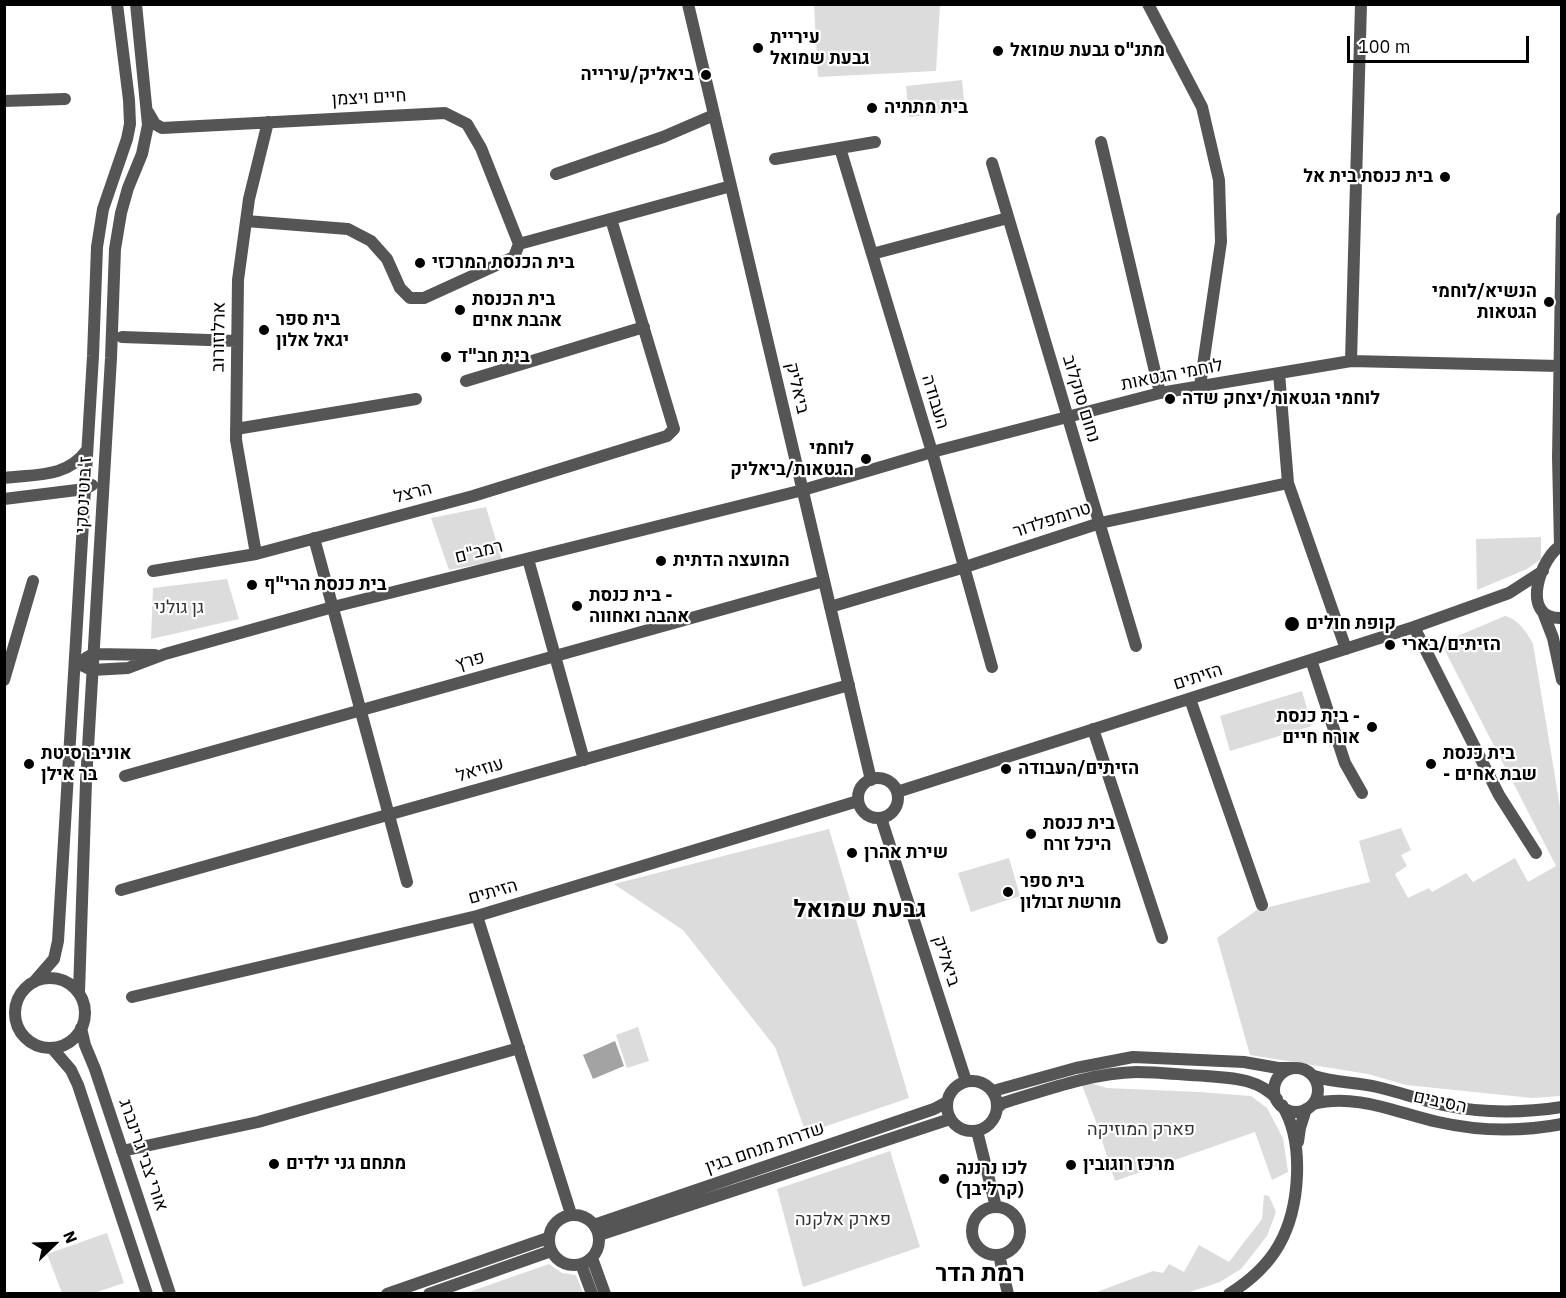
<!DOCTYPE html>
<meta charset="utf-8">
<style>
body{margin:0}
#map{position:relative;width:1566px;height:1298px;overflow:hidden;background:#fff;font-family:"IBM Plex Sans",sans-serif}
canvas{display:block}
.frame{position:absolute;inset:0;border:6px solid #000;pointer-events:none}
.north{position:absolute;left:24px;top:1214px;width:60px;height:60px;-webkit-text-stroke:4px #fff;paint-order:stroke;rotate:67deg;font-size:16px;font-weight:700;line-height:24px;text-align:center;color:#000}
.north::after{content:'';display:block;margin:auto;width:21px;height:27px;background:#000;clip-path:polygon(50% 0,100% 100%,50% 72%,0 100%)}
.scale{position:absolute;left:1347px;top:36px;width:182px;height:27px;box-sizing:border-box;border:3px solid #000;border-top:0;padding-left:8px;font-size:18px;line-height:21px;white-space:nowrap;color:#000;-webkit-text-stroke:4px #fff;paint-order:stroke}
</style>
<div id="map">
<canvas width="1566" height="1298"></canvas>
<div class="frame"></div>
<div class="north">N</div>
<div class="scale">100 m</div>
</div>
<script>
const ctx = document.querySelector('canvas').getContext('2d');
ctx.lineJoin = 'round';
function fillPath(path, color) { ctx.fillStyle = color; ctx.fill(path, 'evenodd'); }
function strokePath(path, color, width, dash) { ctx.strokeStyle = color; ctx.lineWidth = width; ctx.lineCap = dash ? 'butt' : 'round'; ctx.setLineDash(dash || []); ctx.stroke(path); }
function write(font, color, halo, rows, align = 'center') {
  ctx.font = font + ' "IBM Plex Sans",Heebo,sans-serif'; ctx.lineWidth = 4.5; ctx.setLineDash([]); ctx.textBaseline = 'middle'; ctx.strokeStyle = halo; ctx.fillStyle = color; for (const [text, x, y, turn = 0] of rows) {
    ctx.save(); ctx.translate(x, y); ctx.rotate((+turn || 0) * Math.PI / 180); ctx.textAlign = isNaN(turn) ? turn : align; if (halo) ctx.strokeText(text, 0, 0); ctx.fillText(text, 0, 0); ctx.restore();
  }
}
fillPath(new Path2D(`
 M 814,5 L 940,5 L 936,71 L 818,77 Z
 M 962,80 L 965,111 L 909,117 L 906,86 Z
 M 486,507 L 502,560 L 449,570 L 431,518 Z
 M 1541,537 L 1541,559 L 1527,569 L 1477,590 L 1476,539 Z
 M 227,579 L 239,619 L 151,639 L 153,588 Z
 M 1505,616 C 1518,619 1527,632 1533,644 L 1561,813 L 1561,1096 L 1532,1098 L 1406,1085 L 1368,1074 L 1250,1055 L 1217,938 L 1257,910 L 1370,882 L 1359,841 L 1401,828 L 1411,850 L 1401,855 L 1407,866 L 1395,874 L 1408,898 L 1429,888 L 1432,892 L 1466,873 L 1473,882 L 1515,858 L 1528,882 L 1556,866 L 1441,643 Z
 M 1302,691 L 1312,726 L 1230,751 L 1220,716 Z
 M 829,829 L 909,1098 L 806,1133 L 775,1047 L 683,930 L 614,884 Z
 M 1009,858 L 1020,896 L 971,912 L 958,873 Z
 M 638,1027 L 649,1061 L 627,1068 L 616,1035 Z
 M 1080,1080 L 1107,1088 L 1199,1092 L 1251,1096 L 1267,1108 L 1283,1138 L 1288,1172 L 1272,1180 L 1255,1132 L 1115,1181 L 1095,1119 Z
 M 890,1151 L 920,1247 L 803,1287 L 777,1189 Z
 M 1264,1195 L 1269,1196 L 1276,1212 L 1267,1236 L 1241,1269 L 1220,1282 L 1187,1293 L 1094,1293 L 1153,1271 L 1163,1273 L 1169,1264 L 1184,1272 L 1199,1245 L 1229,1262 L 1262,1219 Z
 M 107,1233 L 124,1283 L 94,1293 L 62,1293 L 47,1254 Z
 M 549,1264 L 562,1273 L 576,1275 L 583,1293 L 466,1293 Z`), '#dcdcdc');
fillPath(new Path2D(`
 M 615,1041 L 624,1066 L 593,1079 L 583,1055 Z`), '#a3a3a3');
strokePath(new Path2D(`
 M 688,4 L 871,780
 M 1148,4 L 1202,107 L 1219,180 L 1221,242 L 1200,386
 M 4,101 L 65,99
 M 148,112 L 155,124 L 162,128 L 445,113 L 467,124 L 481,148 L 519,244
 M 1101,142 L 1160,393
 M 840,148 L 932,452 L 992,667
 M 775,159 L 875,142
 M 992,163 L 1136,646
 M 556,174 L 663,137 L 714,115
 M 246,221 L 348,229 L 371,241 L 387,259 L 400,288 L 410,298 L 424,298 L 514,257 L 519,244
 M 519,244 L 731,186
 M 872,254 L 1008,218
 M 122,337 L 237,341
 M 1351,361 L 1361,4
 M 1279,373 L 1288,483 L 1346,649
 M 466,381 L 644,327
 M 236,429 L 416,399
 M 4,478 C 36,474 67,478 87,450
 M 4,499 L 85,489 L 92,485
 M 314,538 L 407,882
 M 1562,545 C 1541,555 1518,620 1562,618
 M 1560,546 L 1558,457 L 1562,218
 M 256,554 L 236,440 L 238,280 L 249,199 L 268,122
 M 528,559 L 584,760
 M 153,571 L 256,554 L 473,496 L 667,436 L 674,429 L 611,219
 M 830,607 L 965,567 L 1100,523 L 1288,483
 M 1543,612 L 1553,638 L 1562,680
 M 1414,627 L 1499,795 L 1536,853
 M 86,658 L 93,654 L 155,655
 M 1311,660 L 1345,763 L 1362,793
 M 75,662 L 92,670 L 128,668 L 165,654 L 333,607 L 803,490 L 932,452 L 1160,393 L 1351,361 L 1559,366
 M 4,680 L 33,581
 M 1190,699 L 1262,905
 M 1093,729 L 1162,938
 M 125,776 L 824,581
 M858 798a20 20 0 1 1 40 0a20 20 0 1 1-40 0Z
 M 897,792 L 1414,627 L 1509,593 L 1543,571
 M 881,818 L 966,1081
 M 121,890 L 849,685
 M 477,916 L 571,1214
 M15 1013a35 35 0 1 1 70 0a35 35 0 1 1-70 0Z
 M 34,982 L 54,959 L 58,941 L 93,356 L 97,247 L 103,209 L 127,139 L 130,124 L 129,100 L 117,4
 M 79,992 L 86,782 L 111,358 L 115,249 L 121,213 L 128,188 L 142,154 L 148,125 L 136,4
 M 132,997 L 477,916 L 858,801
 M 81,1028 L 85,1045 L 95,1069 L 170,1294
 M 52,1048 L 71,1070 L 78,1085 L 147,1294
 M1274 1090a22 22 0 1 1 44 0a22 22 0 1 1-44 0Z
 M 1314,1076 C 1334,1083 1356,1082 1377,1087 C 1399,1092 1421,1100 1443,1105 C 1481,1113 1523,1113 1562,1107
 M947 1106a25 25 0 1 1 50 0a25 25 0 1 1-50 0Z
 M 993,1091 L 1076,1068 L 1133,1057 L 1244,1062 L 1278,1068 L 1292,1068
 M 1313,1104 C 1356,1093 1397,1113 1438,1122 C 1478,1131 1521,1132 1562,1124
 M 997,1108 L 1003,1103 C 1046,1090 1091,1073 1137,1072 C 1159,1072 1183,1075 1206,1076 C 1232,1078 1258,1078 1277,1099
 M 977,1131 L 996,1207
 M 1298,1142 L 1300,1128 L 1306,1109
 M 122,1151 L 258,1122 L 519,1048
 M972 1231a24 24 0 1 1 48 0a24 24 0 1 1-48 0Z
 M549 1240a25 25 0 1 1 50 0a25 25 0 1 1-50 0Z
 M 594,1225 L 934,1109 L 947,1102
 M 599,1235 L 950,1119
 M 999,1255 L 1008,1294
 M 592,1258 L 605,1294
 M 581,1264 L 592,1294
 M 387,1294 L 548,1238
 M 429,1294 L 551,1251
 M 1229,1294 C 1250,1281 1267,1266 1279,1245 C 1300,1208 1305,1142 1282,1105`), '#555', 12);
for (const [x, y, r, color] of [
 [758,48,6,"#000"],
 [998,51,6,"#000"],
 [706,75,6,"#000"],
 [872,108,6,"#000"],
 [1445,177,6,"#000"],
 [420,263,6,"#000"],
 [1549,302,6,"#000"],
 [460,310,6,"#000"],
 [264,330,6,"#000"],
 [446,357,6,"#000"],
 [1170,399,6,"#000"],
 [866,459,6,"#000"],
 [661,561,6,"#000"],
 [252,585,6,"#000"],
 [577,606,6,"#000"],
 [1292,624,8,"#000"],
 [1390,645,6,"#000"],
 [1372,727,6,"#000"],
 [29,764,6,"#000"],
 [1431,764,6,"#000"],
 [1006,769,6,"#000"],
 [1031,834,6,"#000"],
 [852,853,6,"#000"],
 [1008,892,6,"#000"],
 [274,1164,6,"#000"],
 [1071,1165,6,"#000"],
 [944,1179,6,"#000"]
]) { const dot = new Path2D(); dot.arc(x, y, r, 0, 2 * Math.PI); ctx.fillStyle = color; ctx.fill(dot); strokePath(dot, '#fff', 2); }
write('bold 18px', '#000', '#fff', [
 ["עיריית",770,38],
 ["גבעת שמואל",770,59],
 ["מתנ\"ס גבעת שמואל",1010,51],
 ["ביאליק/עירייה",694,75,"right"],
 ["בית מתתיה",884,108],
 ["בית כנסת בית אל",1433,177,"right"],
 ["בית הכנסת המרכזי",432,263],
 ["הנשיא/לוחמי",1537,292,"right"],
 ["הגטאות",1537,313,"right"],
 ["בית הכנסת",472,300],
 ["אהבת אחים",472,321],
 ["בית ספר",276,320],
 ["יגאל אלון",276,341],
 ["בית חב\"ד",458,357],
 ["לוחמי הגטאות/יצחק שדה",1182,399],
 ["לוחמי",854,449,"right"],
 ["הגטאות/ביאליק",854,470,"right"],
 ["המועצה הדתית",673,561],
 ["בית כנסת הרי\"ף",264,585],
 ["בית כנסת -",589,596],
 ["אהבה ואחווה",589,617],
 ["קופת חולים",1306,624],
 ["הזיתים/בארי",1402,645],
 ["בית כנסת -",1360,717,"right"],
 ["אורח חיים",1360,738,"right"],
 ["אוניברסיטת",41,754],
 ["בר אילן",41,775],
 ["בית כנסת",1443,754],
 ["- שבת אחים",1443,775],
 ["הזיתים/העבודה",1018,769],
 ["בית כנסת",1043,824],
 ["היכל זרח",1043,845],
 ["שירת אהרן",864,853],
 ["בית ספר",1020,882],
 ["מורשת זבולון",1020,903],
 ["מתחם גני ילדים",286,1164],
 ["מרכז רוגובין",1083,1165],
 ["לכו נרננה",956,1169],
 ["(קרליבך)",956,1190]
], 'left');
write('18px', '#000', '#fff', [
 ["חיים ויצמן",369,98,-3],
 ["ארלוזורוב",219,337,-89],
 ["לוחמי הגטאות",1172,375,-11],
 ["ביאליק",797,388,77],
 ["נחום סוקלוב",1081,399,73],
 ["העבודה",935,402,73],
 ["הרצל",413,493,-15],
 ["ז'בוטינסקי",84,495,-87],
 ["טרומפלדור",1052,520,-18],
 ["רמב\"ם",479,552,-14],
 ["פרץ",470,661,-16],
 ["הזיתים",1198,677,-18],
 ["עוזיאל",480,770,-16],
 ["הזיתים",493,892,-16],
 ["ביאליק",946,961,72],
 ["הסיבים",1440,1102,12],
 ["שדרות מנחם בגין",765,1148,-19],
 ["אורי צבי גרינברג",143,1155,71]
]);
write('18px', '#333', '#fff', [
 ["גן גולני",179,608],
 ["פארק המוזיקה",1141,1130],
 ["פארק אלקנה",843,1220]
]);
write('bold 24px', '#000', '#fff', [
 ["גבעת שמואל",860,910],
 ["רמת הדר",980,1274]
]);
</script>
